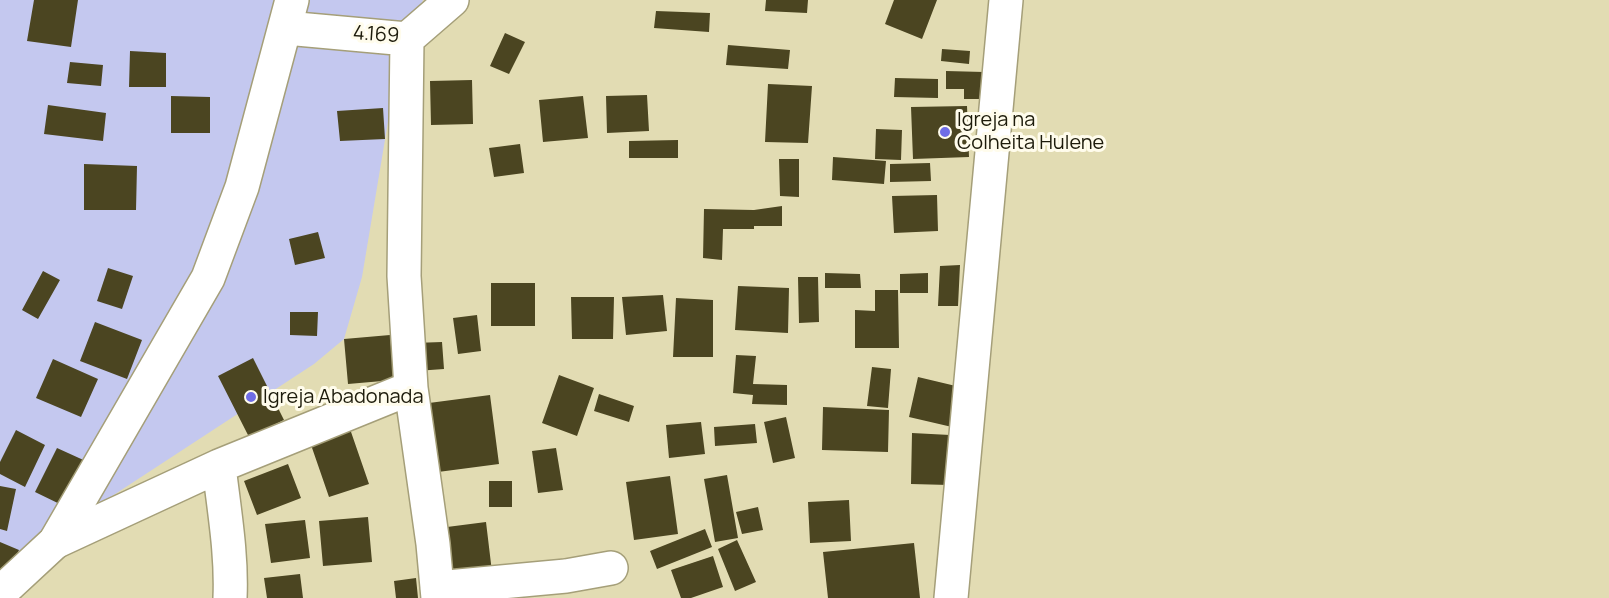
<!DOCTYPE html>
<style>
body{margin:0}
canvas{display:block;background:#e2dcb3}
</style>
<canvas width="1609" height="598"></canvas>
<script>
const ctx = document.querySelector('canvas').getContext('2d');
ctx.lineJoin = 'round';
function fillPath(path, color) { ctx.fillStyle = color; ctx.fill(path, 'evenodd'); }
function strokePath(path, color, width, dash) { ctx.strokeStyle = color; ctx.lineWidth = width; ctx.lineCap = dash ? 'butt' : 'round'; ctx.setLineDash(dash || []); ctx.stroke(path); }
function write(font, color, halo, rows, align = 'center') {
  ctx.font = font + ' Manrope,sans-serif'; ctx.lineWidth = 6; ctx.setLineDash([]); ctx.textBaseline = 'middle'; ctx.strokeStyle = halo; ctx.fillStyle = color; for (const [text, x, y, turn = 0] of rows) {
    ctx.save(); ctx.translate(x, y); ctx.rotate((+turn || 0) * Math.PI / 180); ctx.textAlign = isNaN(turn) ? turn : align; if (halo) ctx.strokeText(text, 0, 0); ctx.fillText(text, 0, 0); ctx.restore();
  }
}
fillPath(new Path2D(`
 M 0,0 L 423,0 L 407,39 L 395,80 L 362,277 L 344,339 L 314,364 L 80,517 L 0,584 Z`), '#c4c8ef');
fillPath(new Path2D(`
 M 34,0 L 78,0 L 71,47 L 27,41 Z
 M 766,0 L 808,0 L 807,13 L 765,11 Z
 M 894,0 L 937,0 L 922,39 L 885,24 Z
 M 656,11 L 710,13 L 709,32 L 654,28 Z
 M 505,33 L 525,42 L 509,74 L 490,66 Z
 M 728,45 L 790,50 L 788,69 L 726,65 Z
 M 942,49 L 970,51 L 969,64 L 941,61 Z
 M 130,51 L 166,53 L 166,87 L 129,87 Z
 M 70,62 L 103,65 L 101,86 L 67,83 Z
 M 946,71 L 984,72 L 984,99 L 964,99 L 964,89 L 946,89 Z
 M 895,78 L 938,79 L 938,98 L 894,97 Z
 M 472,80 L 473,124 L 431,125 L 430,81 Z
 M 768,84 L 812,86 L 808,143 L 765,142 Z
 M 647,95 L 649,131 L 607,133 L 606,96 Z
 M 171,96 L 210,97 L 210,133 L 171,133 Z
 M 583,96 L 588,138 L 543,142 L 539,100 Z
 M 48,105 L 106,113 L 103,141 L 44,134 Z
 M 967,106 L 969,157 L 913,159 L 911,107 Z
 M 383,108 L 385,139 L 340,141 L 337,111 Z
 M 876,129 L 902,130 L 901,160 L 875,159 Z
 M 678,140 L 678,158 L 629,158 L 629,141 Z
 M 520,144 L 524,173 L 494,177 L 489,148 Z
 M 833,157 L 886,161 L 884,184 L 832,180 Z
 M 779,159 L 799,159 L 799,197 L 780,196 Z
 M 930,163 L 931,181 L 890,182 L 890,164 Z
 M 84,164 L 137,166 L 136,210 L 84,210 Z
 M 937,195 L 938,231 L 894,233 L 892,196 Z
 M 782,206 L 782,226 L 754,226 L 754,229 L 723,229 L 722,260 L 703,258 L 704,209 L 754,210 Z
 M 318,232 L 325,258 L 295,265 L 289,239 Z
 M 960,265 L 958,306 L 938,306 L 940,266 Z
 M 108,268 L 133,276 L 122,309 L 97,301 Z
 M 43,271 L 60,280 L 38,319 L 22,310 Z
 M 825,273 L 860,274 L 861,288 L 825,288 Z
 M 928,273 L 928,293 L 900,293 L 900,274 Z
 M 798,277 L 818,277 L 819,322 L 799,323 Z
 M 491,283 L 535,283 L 535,326 L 491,326 Z
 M 738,286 L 789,288 L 788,333 L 735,330 Z
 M 875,290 L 898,290 L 899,348 L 855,348 L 855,310 L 875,311 Z
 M 663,295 L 667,331 L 626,335 L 622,297 Z
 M 571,297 L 614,297 L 613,339 L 572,339 Z
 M 676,298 L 713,300 L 713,357 L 673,357 Z
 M 290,312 L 318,312 L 317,336 L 290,335 Z
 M 477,315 L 481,351 L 458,354 L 453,318 Z
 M 95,322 L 142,340 L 127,379 L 80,361 Z
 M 390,335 L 394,380 L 348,384 L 344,339 Z
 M 442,342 L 444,369 L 416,371 L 414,343 Z
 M 736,355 L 756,356 L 753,384 L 787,385 L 787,405 L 752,404 L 753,395 L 733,393 Z
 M 253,358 L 284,420 L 249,437 L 218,376 Z
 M 53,359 L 98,379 L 81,417 L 36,398 Z
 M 872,367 L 891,369 L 888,408 L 867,406 Z
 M 559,375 L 594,388 L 577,436 L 542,423 Z
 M 918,377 L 960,387 L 952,427 L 909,417 Z
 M 599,394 L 634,406 L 629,422 L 594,411 Z
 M 490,395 L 499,464 L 438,472 L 429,403 Z
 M 823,407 L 889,410 L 888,452 L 822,450 Z
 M 786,417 L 795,458 L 773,463 L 764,422 Z
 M 701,422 L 705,454 L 669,458 L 666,425 Z
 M 755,424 L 757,443 L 715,446 L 714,427 Z
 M 350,429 L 369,484 L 329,497 L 310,442 Z
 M 16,430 L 45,445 L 25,487 L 0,474 L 0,462 Z
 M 912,433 L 950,435 L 949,485 L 911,484 Z
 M 57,448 L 90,463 L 68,508 L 35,492 Z
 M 556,448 L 563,490 L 538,493 L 532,451 Z
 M 288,464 L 301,498 L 257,515 L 244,481 Z
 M 727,475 L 738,538 L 715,542 L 704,479 Z
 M 670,476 L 678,534 L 634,540 L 626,482 Z
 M 489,481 L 512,481 L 512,507 L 489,507 Z
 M 0,486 L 16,489 L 7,531 L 0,529 Z
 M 849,500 L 851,541 L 810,543 L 808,502 Z
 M 758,507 L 763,530 L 742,534 L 736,512 Z
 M 368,517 L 372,562 L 323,566 L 319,521 Z
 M 305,520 L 310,558 L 271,563 L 265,524 Z
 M 486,522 L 492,572 L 453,577 L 447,527 Z
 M 705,529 L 712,547 L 657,569 L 650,551 Z
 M 737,540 L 756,582 L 735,591 L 718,549 Z
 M 0,542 L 19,550 L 8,576 L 0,572 Z
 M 914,543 L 920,598 L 828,598 L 823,552 Z
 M 713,556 L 723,587 L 691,598 L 681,598 L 671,570 Z
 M 300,574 L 303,598 L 267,598 L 264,578 Z
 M 416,578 L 418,598 L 396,598 L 394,581 Z`), '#4b4521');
const street = new Path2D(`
 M 286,28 L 407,39 L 452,0
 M 407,39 L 404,276 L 411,388 L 433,544 L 438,598
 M 219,466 C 224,510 232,554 230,598
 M 55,542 L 219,466 L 411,388
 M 437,588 L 566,576 L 611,568
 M 951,598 L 1006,0`);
const secondary = new Path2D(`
 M 0,593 L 55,542 L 208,278 L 242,187 L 292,0`);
strokePath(street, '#a59f79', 36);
strokePath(secondary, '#a59f79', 36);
strokePath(street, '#fff', 33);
strokePath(secondary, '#fff', 33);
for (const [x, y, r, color] of [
 [945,132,6,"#6f6de7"],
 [251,397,6,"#6f6de7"]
]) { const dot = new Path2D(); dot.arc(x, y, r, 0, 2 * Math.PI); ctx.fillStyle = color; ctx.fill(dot); strokePath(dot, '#fffcec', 2); }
write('20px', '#1d1b0b', '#fffcec', [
 ["4.169",376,35,4]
]);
write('20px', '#1d1b0b', '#fffcec', [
 ["Igreja na",957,120],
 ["Colheita Hulene",957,143],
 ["Igreja Abadonada",263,397]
], 'left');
</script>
